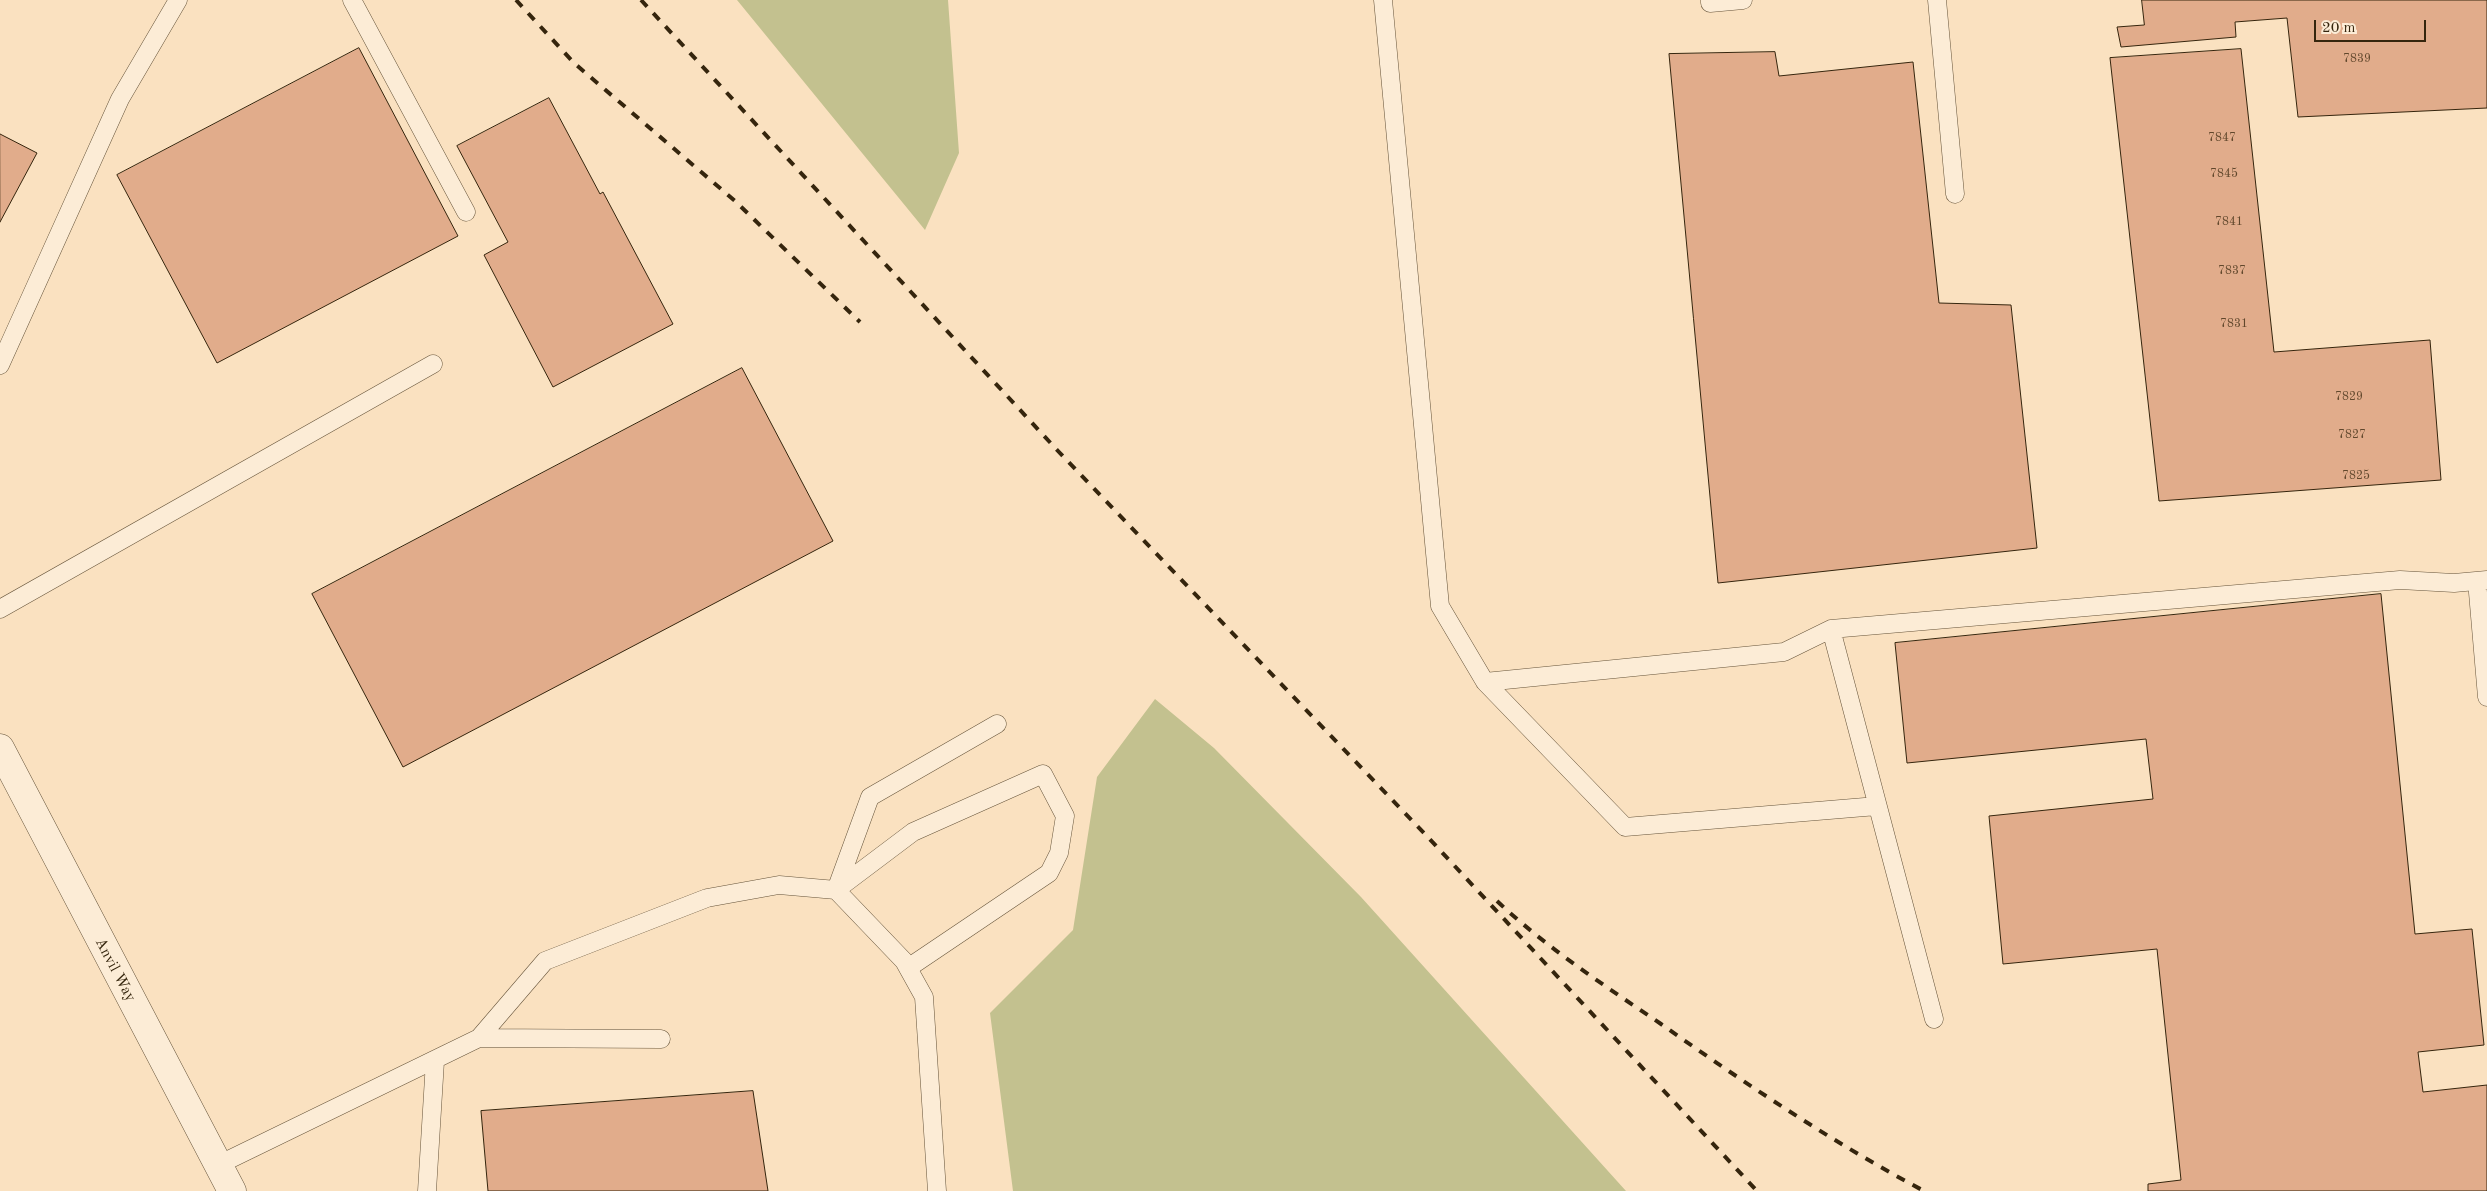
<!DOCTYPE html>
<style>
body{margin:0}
#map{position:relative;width:2487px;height:1191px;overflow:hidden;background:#fae1c0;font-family:"Old Standard TT",serif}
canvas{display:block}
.scale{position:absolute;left:2314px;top:20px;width:112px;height:22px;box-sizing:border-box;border:2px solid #35250d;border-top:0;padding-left:6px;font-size:15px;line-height:18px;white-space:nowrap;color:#35250d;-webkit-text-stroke:4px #fcecd6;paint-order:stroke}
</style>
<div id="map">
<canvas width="2487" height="1191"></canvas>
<div class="scale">20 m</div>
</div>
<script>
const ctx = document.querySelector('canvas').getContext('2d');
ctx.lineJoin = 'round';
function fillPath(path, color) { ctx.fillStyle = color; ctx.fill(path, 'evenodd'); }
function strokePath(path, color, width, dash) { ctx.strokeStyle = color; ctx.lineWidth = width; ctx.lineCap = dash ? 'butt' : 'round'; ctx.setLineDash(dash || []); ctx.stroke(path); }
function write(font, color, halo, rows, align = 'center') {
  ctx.font = font + ' "Old Standard TT",serif'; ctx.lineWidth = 4; ctx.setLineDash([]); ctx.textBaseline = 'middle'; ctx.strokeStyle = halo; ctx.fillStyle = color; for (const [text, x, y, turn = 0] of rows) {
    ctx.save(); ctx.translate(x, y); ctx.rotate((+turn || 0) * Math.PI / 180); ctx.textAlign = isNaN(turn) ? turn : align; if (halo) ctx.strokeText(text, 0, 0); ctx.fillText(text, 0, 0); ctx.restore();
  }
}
fillPath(new Path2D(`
 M 737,0 L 948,0 L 959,153 L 925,230 Z
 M 1155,699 L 1214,748 L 1361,897 L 1626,1191 L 1013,1191 L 990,1013 L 1073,930 L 1097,777 Z`), '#c3c18f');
const building = new Path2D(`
 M 2142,0 L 2487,0 L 2487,108 L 2298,117 L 2287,18 L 2235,22 L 2236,37 L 2121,47 L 2117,27 L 2144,25 Z
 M 359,48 L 458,236 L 217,363 L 117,175 Z
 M 2241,49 L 2274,352 L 2430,340 L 2441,480 L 2159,501 L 2110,58 Z
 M 1775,52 L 1779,76 L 1913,62 L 1939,303 L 2011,305 L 2037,548 L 1718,583 L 1669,54 Z
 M 549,98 L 600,194 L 603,192 L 673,324 L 553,387 L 484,255 L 508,242 L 457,146 Z
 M 0,134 L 37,153 L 0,222 Z
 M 742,368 L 833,541 L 403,767 L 312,594 Z
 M 2381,594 L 2415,934 L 2472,929 L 2484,1045 L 2418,1052 L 2423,1092 L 2487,1085 L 2487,1191 L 2148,1191 L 2148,1184 L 2181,1180 L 2157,949 L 2003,964 L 1989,816 L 2153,799 L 2146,739 L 1907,763 L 1895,643 Z
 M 753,1091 L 768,1191 L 488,1191 L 481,1111 Z`);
fillPath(building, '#e1ac8b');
strokePath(building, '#35250d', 1);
const service = new Path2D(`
 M 352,0 L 466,212
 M 1383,0 L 1440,606 L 1485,682 L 1625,827 L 1877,806
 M 1710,0 L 1710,3 L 1743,0
 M 1937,0 L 1955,194
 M 0,365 L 120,99 L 178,0
 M 2477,581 L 2487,697
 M 0,609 L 433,364
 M 1831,629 L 1934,1019
 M 1485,682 L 1784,652 L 1831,629 L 2400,580 L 2454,583 L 2487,580
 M 836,890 L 913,832 L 1043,774 L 1065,816 L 1059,853 L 1049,873 L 908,968
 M 836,890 L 870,797 L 997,724
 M 479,1038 L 661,1039
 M 218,1165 L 479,1038 L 545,961 L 707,898 L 779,885 L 836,890 L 904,961 L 924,997 L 937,1191
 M 427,1191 L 435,1061`);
const minor = new Path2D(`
 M 0,748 L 232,1191`);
strokePath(service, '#66543a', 19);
strokePath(minor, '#66543a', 29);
strokePath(service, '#fcecd6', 18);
strokePath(minor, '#fcecd6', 28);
strokePath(new Path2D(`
 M 516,0 L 574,63 L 735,201 L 860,322
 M 641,0 L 1058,451 L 1424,833 L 1757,1191
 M 1497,901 C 1547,948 1605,986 1661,1024 C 1746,1084 1832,1142 1924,1191`), '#35250d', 4, [9, 9]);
write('12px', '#60472c', null, [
 ["7839",2357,59],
 ["7847",2222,138],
 ["7845",2224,174],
 ["7841",2229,222],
 ["7837",2232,271],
 ["7831",2234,324],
 ["7829",2349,397],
 ["7827",2352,435],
 ["7825",2356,476]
]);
write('15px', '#35250d', '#fcecd6', [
 ["Anvil Way",115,970,62]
]);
</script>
